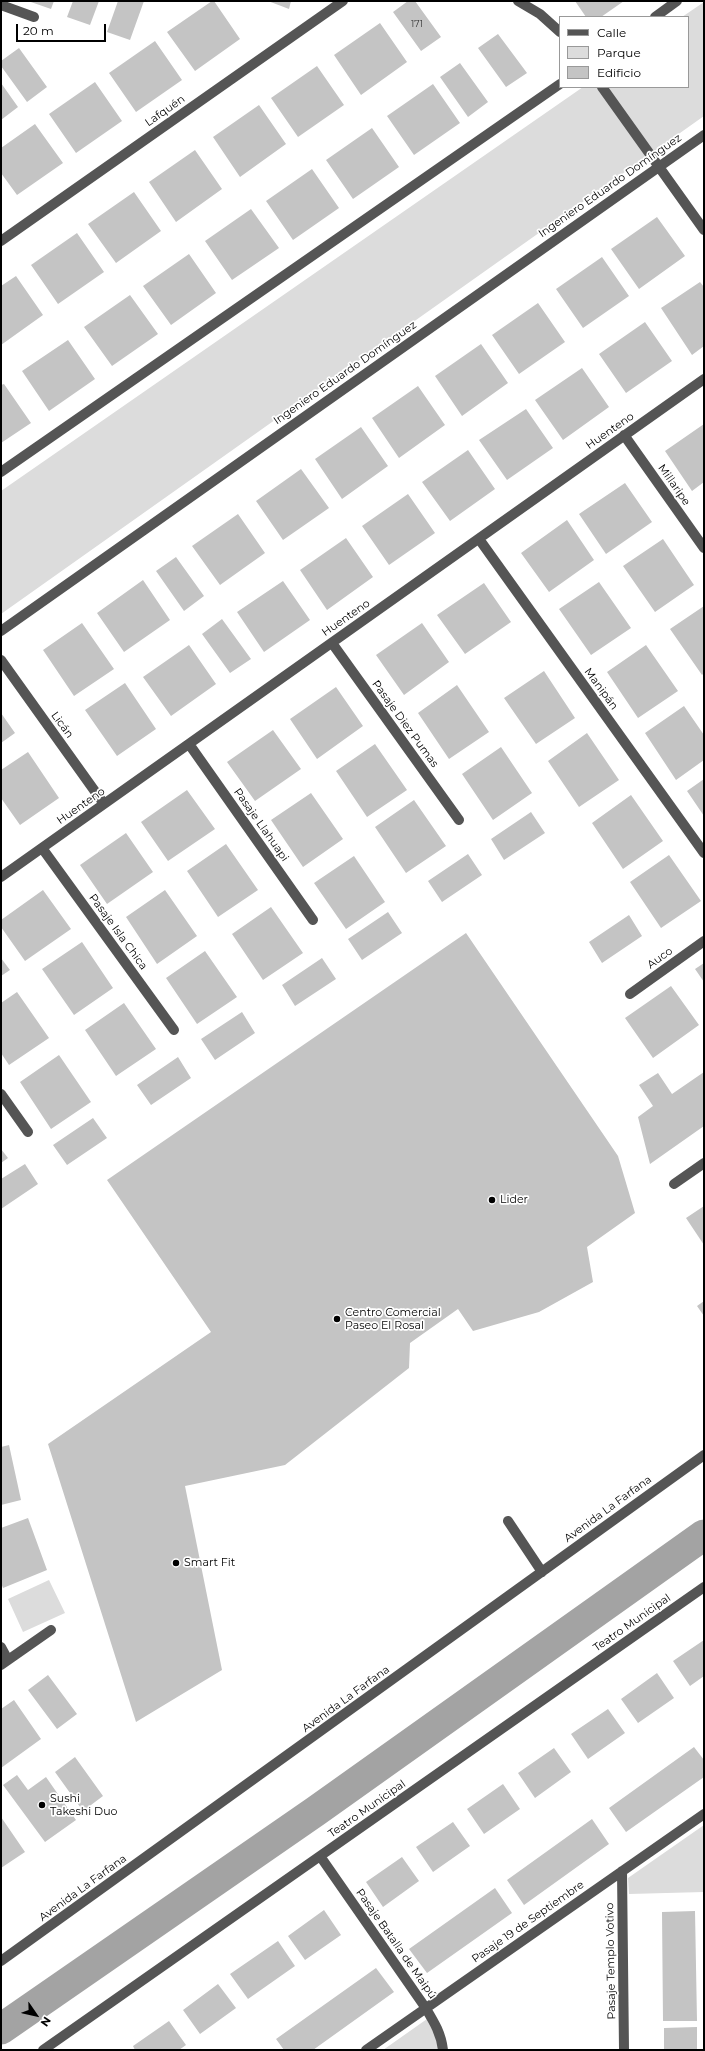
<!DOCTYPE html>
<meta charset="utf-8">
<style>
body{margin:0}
#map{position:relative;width:705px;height:2051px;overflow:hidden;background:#fff;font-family:Montserrat,sans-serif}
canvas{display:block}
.frame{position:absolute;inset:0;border:2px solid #000;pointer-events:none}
.legend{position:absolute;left:559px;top:16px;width:130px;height:72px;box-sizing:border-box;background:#fff;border:1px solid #999;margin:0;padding:5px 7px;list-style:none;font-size:12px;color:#000}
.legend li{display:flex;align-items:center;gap:8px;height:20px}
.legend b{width:20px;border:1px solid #999}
.north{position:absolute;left:16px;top:1995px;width:40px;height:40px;-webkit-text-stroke:3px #fff;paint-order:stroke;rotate:124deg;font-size:11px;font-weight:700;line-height:16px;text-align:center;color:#000}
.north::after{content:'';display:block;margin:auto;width:14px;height:18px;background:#000;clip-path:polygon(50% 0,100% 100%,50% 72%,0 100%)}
.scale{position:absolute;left:16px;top:24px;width:90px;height:18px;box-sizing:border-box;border:2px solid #000;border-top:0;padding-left:5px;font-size:12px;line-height:14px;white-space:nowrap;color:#000;-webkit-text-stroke:3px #fff;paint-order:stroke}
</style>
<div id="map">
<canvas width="705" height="2051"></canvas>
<div class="frame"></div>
<ul class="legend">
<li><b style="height:5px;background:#555"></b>Calle</li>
<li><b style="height:11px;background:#dcdcdc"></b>Parque</li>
<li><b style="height:11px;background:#c4c4c4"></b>Edificio</li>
</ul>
<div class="north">N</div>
<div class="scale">20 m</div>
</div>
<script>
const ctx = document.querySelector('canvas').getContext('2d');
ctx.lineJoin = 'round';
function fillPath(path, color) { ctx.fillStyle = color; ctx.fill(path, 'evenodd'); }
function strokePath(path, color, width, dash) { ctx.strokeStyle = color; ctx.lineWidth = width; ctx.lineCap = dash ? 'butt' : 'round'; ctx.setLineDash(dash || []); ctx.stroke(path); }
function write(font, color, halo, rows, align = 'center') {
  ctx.font = font + ' Montserrat,sans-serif'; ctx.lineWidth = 3.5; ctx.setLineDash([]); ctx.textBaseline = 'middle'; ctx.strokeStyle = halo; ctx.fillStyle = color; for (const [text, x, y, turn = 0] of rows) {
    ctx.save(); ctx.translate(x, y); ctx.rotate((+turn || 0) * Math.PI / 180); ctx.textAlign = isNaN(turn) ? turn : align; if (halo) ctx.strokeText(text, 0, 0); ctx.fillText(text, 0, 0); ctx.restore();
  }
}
fillPath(new Path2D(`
 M 704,2 L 704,116 L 1,614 L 1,491 L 583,87 L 688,87 L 688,17 L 682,17 Z
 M 49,1580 L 65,1613 L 23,1632 L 8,1599 Z
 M 704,1825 L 704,1892 L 629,1894 L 628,1878 Z
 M 427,2019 L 437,2034 L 438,2050 L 383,2050 Z`), '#dcdcdc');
strokePath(new Path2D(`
 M 1,2029 L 316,1811 L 704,1535`), '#a3a3a3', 31);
fillPath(new Path2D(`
 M 28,1 L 54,1 L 51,9 Z
 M 73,1 L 99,1 L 90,25 L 67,17 Z
 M 118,1 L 144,1 L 130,40 L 107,32 Z
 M 212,1 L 214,1 L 240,39 L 195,71 L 167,32 Z
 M 268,1 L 291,1 L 289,9 Z
 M 408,1 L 415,1 L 441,37 L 421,51 L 393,12 Z
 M 575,1 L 624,1 L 601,17 L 586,17 Z
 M 380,23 L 407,62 L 361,95 L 334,55 Z
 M 498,34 L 527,73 L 506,87 L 478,48 Z
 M 155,41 L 182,80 L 136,112 L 109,73 Z
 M 19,48 L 47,87 L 27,102 L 1,66 L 1,61 Z
 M 460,63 L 488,102 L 468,117 L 440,77 Z
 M 317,66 L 344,105 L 298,137 L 271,98 Z
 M 95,82 L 122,121 L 76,153 L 49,114 Z
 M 1,83 L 18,107 L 1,120 Z
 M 433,84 L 460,123 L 414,155 L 387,116 Z
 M 259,105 L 286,144 L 240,177 L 213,137 Z
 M 35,124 L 63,163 L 17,195 L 1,173 L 1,148 Z
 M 372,128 L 399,167 L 353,199 L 326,160 Z
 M 195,150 L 222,189 L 176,222 L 149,182 Z
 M 312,169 L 339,208 L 293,240 L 266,201 Z
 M 134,192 L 161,231 L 116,263 L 88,224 Z
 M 251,209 L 279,248 L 232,280 L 205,241 Z
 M 657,217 L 685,256 L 639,289 L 611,249 Z
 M 77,233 L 104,272 L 58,304 L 31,265 Z
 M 189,254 L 216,293 L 171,325 L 143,286 Z
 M 602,257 L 629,296 L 583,328 L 556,289 Z
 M 16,276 L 43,315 L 1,345 L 1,286 Z
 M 700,282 L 704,287 L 704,346 L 692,355 L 661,308 Z
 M 130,295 L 158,334 L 112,366 L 84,327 Z
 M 538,303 L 565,342 L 519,374 L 492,335 Z
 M 645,322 L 672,361 L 626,393 L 599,354 Z
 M 68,340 L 95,379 L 49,411 L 22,371 Z
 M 481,344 L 508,383 L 462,416 L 435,376 Z
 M 582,368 L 609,407 L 563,440 L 535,400 Z
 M 4,384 L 31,423 L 1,443 L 1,385 Z
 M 418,386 L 445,425 L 399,458 L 372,418 Z
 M 526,409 L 553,448 L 507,480 L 479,440 Z
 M 704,424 L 704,482 L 692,491 L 665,451 Z
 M 361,427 L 388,466 L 342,499 L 315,459 Z
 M 468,450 L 495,489 L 450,521 L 422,482 Z
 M 301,469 L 329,508 L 283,540 L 256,501 Z
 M 625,483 L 652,522 L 606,554 L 579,514 Z
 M 408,494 L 435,533 L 389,565 L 362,526 Z
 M 238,514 L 265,553 L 220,585 L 192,546 Z
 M 567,520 L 594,560 L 549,592 L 521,553 Z
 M 346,538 L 373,577 L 327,610 L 300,570 Z
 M 663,539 L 694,585 L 655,612 L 623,566 Z
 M 176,557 L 204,596 L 184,611 L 156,571 Z
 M 143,580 L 170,620 L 124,652 L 97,613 Z
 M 283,581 L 310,620 L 264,652 L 237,612 Z
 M 599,582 L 631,628 L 591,655 L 559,609 Z
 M 484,583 L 511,622 L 465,654 L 437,615 Z
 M 704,606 L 704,673 L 702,675 L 670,629 Z
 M 222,619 L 251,659 L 230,673 L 202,634 Z
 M 82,623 L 114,669 L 74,696 L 43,650 Z
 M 422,623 L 449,662 L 404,695 L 376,655 Z
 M 189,645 L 216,684 L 171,716 L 143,677 Z
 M 646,645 L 678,691 L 638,718 L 607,672 Z
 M 544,671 L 575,718 L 536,744 L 504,698 Z
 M 125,683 L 156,729 L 117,756 L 85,710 Z
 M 457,685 L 489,732 L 449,759 L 418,713 Z
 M 336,687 L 363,726 L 317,759 L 290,719 Z
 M 684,706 L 704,735 L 704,760 L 676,780 L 645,733 Z
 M 1,713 L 15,733 L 1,743 Z
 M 273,730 L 301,769 L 255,801 L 227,762 Z
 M 587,733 L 619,780 L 579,807 L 548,761 Z
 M 375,744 L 407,790 L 367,817 L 336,771 Z
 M 501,747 L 532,793 L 493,820 L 462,774 Z
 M 28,752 L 59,798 L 20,825 L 1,798 L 1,770 Z
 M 704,779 L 704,816 L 687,791 Z
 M 187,790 L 215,829 L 168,861 L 141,822 Z
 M 311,793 L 343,839 L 303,867 L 271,820 Z
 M 631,795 L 663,841 L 623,869 L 592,823 Z
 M 414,800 L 446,846 L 406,873 L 375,827 Z
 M 531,812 L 545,833 L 504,860 L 491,839 Z
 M 126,833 L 153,872 L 107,904 L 80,865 Z
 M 226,844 L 258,890 L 218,917 L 187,871 Z
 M 468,854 L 482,875 L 442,902 L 428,881 Z
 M 669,855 L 701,901 L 661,928 L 630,882 Z
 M 354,856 L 385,902 L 346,929 L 314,883 Z
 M 43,890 L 71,929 L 25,961 L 1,927 L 1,920 Z
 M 165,890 L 197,936 L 157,964 L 126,917 Z
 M 271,907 L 303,953 L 263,980 L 232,934 Z
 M 388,912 L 402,933 L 362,960 L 348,939 Z
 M 629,915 L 642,936 L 602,963 L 589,942 Z
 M 466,933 L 618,1156 L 635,1213 L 587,1247 L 593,1282 L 539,1312 L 473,1331 L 458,1309 L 410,1343 L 409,1368 L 285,1465 L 185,1486 L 222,1670 L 136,1722 L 48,1444 L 211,1332 L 107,1180 Z
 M 82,942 L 113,988 L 74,1015 L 42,969 Z
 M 205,951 L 237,997 L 197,1024 L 166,978 Z
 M 1,958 L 10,970 L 1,976 Z
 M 322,958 L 336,979 L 295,1006 L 282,985 Z
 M 704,963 L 704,982 L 695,969 Z
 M 671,986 L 699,1025 L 653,1058 L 625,1018 Z
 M 17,992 L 49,1038 L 9,1065 L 1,1053 L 1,1003 Z
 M 124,1003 L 156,1049 L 116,1076 L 85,1030 Z
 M 242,1012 L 255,1033 L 215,1060 L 201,1039 Z
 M 59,1055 L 91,1102 L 51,1129 L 20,1082 Z
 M 178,1057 L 191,1078 L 151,1105 L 137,1085 Z
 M 704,1072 L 704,1126 L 650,1164 L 638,1117 L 653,1106 L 639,1085 L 658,1073 L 672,1094 Z
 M 93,1118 L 107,1138 L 67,1165 L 53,1145 Z
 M 1,1149 L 8,1158 L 1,1163 Z
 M 25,1164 L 38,1184 L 1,1209 L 1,1179 Z
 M 704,1206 L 704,1245 L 686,1218 Z
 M 704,1301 L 704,1316 L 697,1306 Z
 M 9,1445 L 21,1500 L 1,1505 L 1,1447 Z
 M 28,1518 L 47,1570 L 3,1588 L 1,1583 L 1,1528 Z
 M 704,1640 L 704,1676 L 690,1686 L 673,1661 Z
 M 657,1673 L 674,1698 L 638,1723 L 621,1699 Z
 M 48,1675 L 77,1714 L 57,1729 L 28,1690 Z
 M 14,1700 L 41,1739 L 1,1768 L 1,1709 Z
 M 608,1709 L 625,1733 L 588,1759 L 571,1734 Z
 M 694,1747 L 704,1760 L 704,1777 L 626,1832 L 609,1808 Z
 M 554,1748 L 571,1772 L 535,1798 L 518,1773 Z
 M 75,1757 L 103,1796 L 83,1811 L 55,1772 Z
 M 17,1775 L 28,1790 L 46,1777 L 76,1820 L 45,1842 L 3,1785 Z
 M 503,1784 L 520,1809 L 484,1834 L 467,1809 Z
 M 1,1817 L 25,1852 L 1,1868 Z
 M 592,1819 L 609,1844 L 524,1905 L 507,1880 Z
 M 453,1822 L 470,1846 L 433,1872 L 416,1847 Z
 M 402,1857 L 419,1881 L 383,1907 L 366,1882 Z
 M 495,1888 L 512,1913 L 427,1973 L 409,1949 Z
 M 324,1910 L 341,1935 L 305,1960 L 288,1936 Z
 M 695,1911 L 697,2021 L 663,2021 L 662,1912 Z
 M 278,1941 L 295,1966 L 248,1999 L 230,1974 Z
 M 376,1968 L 394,1992 L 313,2050 L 284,2050 L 276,2039 Z
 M 218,1984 L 236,2008 L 200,2034 L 183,2010 Z
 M 169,2021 L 186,2045 L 179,2050 L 135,2050 L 133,2046 Z
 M 697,2027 L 697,2050 L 664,2050 L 664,2028 Z`), '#c4c4c4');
strokePath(new Path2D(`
 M 518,1 L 540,14 L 560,32
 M 1,5 L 34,17
 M 655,17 L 677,1
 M 602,87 L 704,230
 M 1,241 L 343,1
 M 624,435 L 704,548
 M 1,472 L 560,84
 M 479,539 L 704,853
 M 1,631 L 704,135
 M 332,643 L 459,820
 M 1,660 L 104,804
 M 189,744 L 313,920
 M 42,848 L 174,1030
 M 1,877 L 704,379
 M 630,994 L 704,941
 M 1,1094 L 28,1132
 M 674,1184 L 704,1163
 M 508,1521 L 542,1572
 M 1,1647 L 8,1660
 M 1,1665 L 51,1630
 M 320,1856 L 425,2007 C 434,2022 441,2033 443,2050
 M 622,1871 L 624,2050
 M 1,1961 L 704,1455
 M 43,2050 L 704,1587
 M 366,2050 L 704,1814`), '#555', 10);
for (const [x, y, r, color] of [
 [492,1200,4,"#000"],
 [337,1319,4,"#000"],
 [176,1563,4,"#000"],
 [42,1805,4,"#000"]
]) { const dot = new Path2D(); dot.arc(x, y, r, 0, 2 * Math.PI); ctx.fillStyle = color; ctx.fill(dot); strokePath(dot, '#fff', 1.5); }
write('9px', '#313131', null, [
 ["171",417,24]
]);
write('11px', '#000', '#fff', [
 ["Lafquén",165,111,-35],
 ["Ingeniero Eduardo Domínguez",610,186,-35],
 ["Ingeniero Eduardo Domínguez",345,373,-35],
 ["Huenteno",610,431,-35],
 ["Millaripe",674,485,55],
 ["Huenteno",346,618,-35],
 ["Manipán",601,689,54],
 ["Pasaje Diez Pumas",405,724,54],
 ["Licán",62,725,54],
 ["Huenteno",81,806,-35],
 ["Pasaje Llahuapi",261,825,55],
 ["Pasaje Isla Chica",118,932,54],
 ["Auco",660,958,-36],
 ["Avenida La Farfana",608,1509,-36],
 ["Teatro Municipal",632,1623,-35],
 ["Avenida La Farfana",346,1699,-36],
 ["Teatro Municipal",367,1809,-35],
 ["Avenida La Farfana",83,1888,-36],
 ["Pasaje 19 de Septiembre",528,1922,-35],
 ["Pasaje Batalla de Maipú",396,1944,55],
 ["Pasaje Templo Votivo",611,1961,-91]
]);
write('11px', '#000', '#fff', [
 ["Lider",500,1200],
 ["Centro Comercial",345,1313],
 ["Paseo El Rosal",345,1326],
 ["Smart Fit",184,1563],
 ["Sushi",50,1799],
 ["Takeshi Duo",50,1812]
], 'left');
</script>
